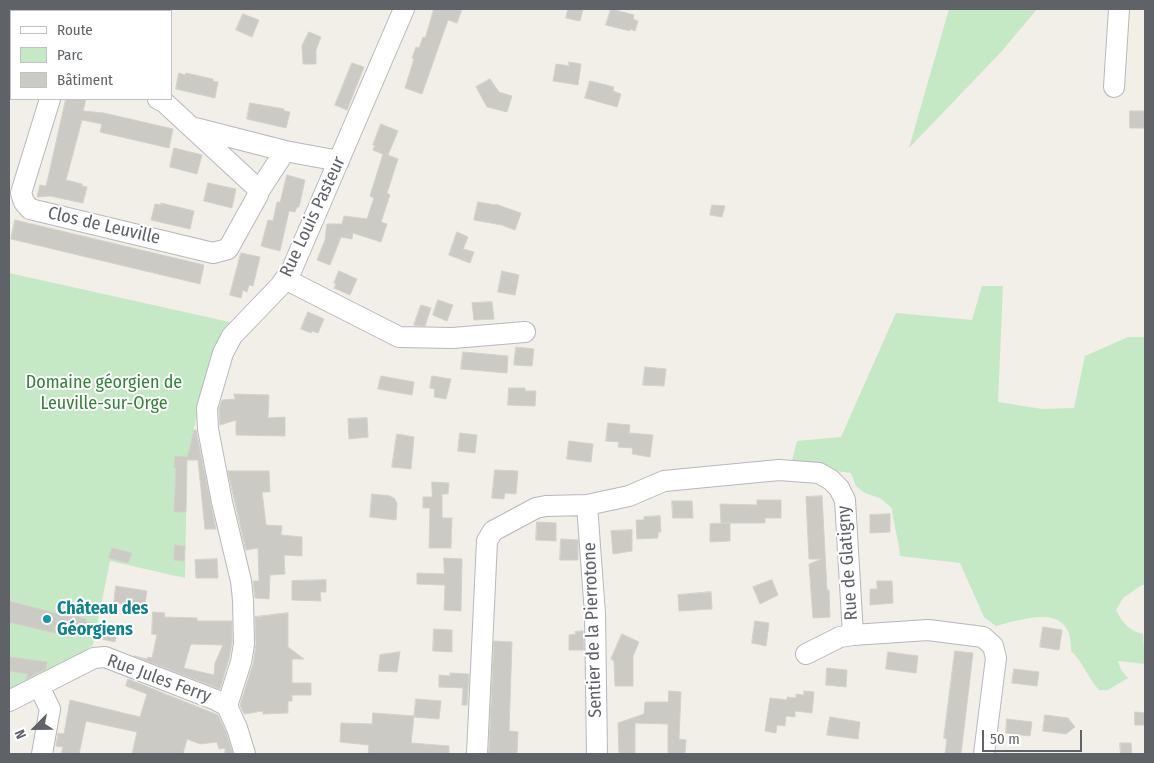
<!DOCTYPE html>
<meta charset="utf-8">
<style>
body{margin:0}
#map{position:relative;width:1154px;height:763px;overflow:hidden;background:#f1efe8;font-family:"Fira Sans Condensed",sans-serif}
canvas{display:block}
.frame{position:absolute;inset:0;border:10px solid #5f6368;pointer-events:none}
.legend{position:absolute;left:10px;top:10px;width:162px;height:90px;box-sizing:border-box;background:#fff;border:1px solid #bfc1c3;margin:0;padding:6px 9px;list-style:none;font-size:15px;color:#5f6368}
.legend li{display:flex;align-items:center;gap:10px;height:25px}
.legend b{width:25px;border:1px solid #bfc1c3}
.north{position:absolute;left:10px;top:703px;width:50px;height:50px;-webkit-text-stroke:4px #fff;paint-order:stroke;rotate:247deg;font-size:14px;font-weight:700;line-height:20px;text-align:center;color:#5f6368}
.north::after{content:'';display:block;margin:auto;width:18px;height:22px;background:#5f6368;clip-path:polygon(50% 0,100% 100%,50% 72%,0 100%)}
.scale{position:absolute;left:982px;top:730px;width:100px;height:22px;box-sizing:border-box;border:2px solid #5f6368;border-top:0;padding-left:6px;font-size:15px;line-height:18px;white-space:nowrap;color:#5f6368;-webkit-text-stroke:4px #fff;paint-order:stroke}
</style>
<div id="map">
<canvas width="1154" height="763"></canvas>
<div class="frame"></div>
<ul class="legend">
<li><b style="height:6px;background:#fff"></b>Route</li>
<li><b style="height:14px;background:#c5e8c5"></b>Parc</li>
<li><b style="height:14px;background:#cccac5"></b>Bâtiment</li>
</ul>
<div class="north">N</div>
<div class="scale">50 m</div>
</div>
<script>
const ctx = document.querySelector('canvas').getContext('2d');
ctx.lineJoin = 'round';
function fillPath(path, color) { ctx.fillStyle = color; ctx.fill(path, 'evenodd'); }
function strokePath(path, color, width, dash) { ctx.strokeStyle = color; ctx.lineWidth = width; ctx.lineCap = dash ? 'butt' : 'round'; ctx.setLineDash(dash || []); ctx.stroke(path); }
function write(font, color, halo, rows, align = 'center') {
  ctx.font = font + ' "Fira Sans Condensed",sans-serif'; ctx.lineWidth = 4; ctx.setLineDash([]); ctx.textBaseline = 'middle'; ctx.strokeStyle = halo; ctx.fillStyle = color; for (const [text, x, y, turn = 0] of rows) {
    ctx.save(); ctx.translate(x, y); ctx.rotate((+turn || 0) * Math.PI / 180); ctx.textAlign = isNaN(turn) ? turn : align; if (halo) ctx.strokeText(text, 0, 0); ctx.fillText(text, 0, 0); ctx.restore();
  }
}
fillPath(new Path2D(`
 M 949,9 L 1037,9 L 1002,51 L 909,148 Z
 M 9,273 L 234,323 L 215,345 L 187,456 L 185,578 L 110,561 L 93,645 L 67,662 L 9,692 Z
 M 982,286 L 1003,286 L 998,402 L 1042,409 L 1074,408 L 1085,356 L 1128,337 L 1145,337 L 1145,585 L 1142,585 L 1123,598 L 1116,610 C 1122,622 1129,631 1143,634 L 1145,664 L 1118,661 L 1121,670 L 1128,678 L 1108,690 L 1099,690 C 1087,677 1084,663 1071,651 C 1073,602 1026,618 996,626 L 984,617 L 960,563 L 900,556 C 899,539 893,524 892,508 L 880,498 L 865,493 L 856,486 L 851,473 L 791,465 L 797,441 L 841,437 L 896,313 L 972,320 Z`), '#c5e8c5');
const building = new Path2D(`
 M 434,9 L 462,9 L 457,23 L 448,20 L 422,94 L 405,88 L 414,59 L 412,58 L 416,47 L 419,48 L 423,37 L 425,38 Z
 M 568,9 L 583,9 L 580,21 L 566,18 Z
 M 611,9 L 634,15 L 633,19 L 638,21 L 635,31 L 630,29 L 630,31 L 606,25 Z
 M 243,14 L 259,20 L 252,37 L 236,30 Z
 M 309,32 L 321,37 L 316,50 L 316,64 L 303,64 L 302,46 Z
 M 569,62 L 581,64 L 578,85 L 553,81 L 556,64 L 569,66 Z
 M 352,63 L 364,67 L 347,110 L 335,105 Z
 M 179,73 L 185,75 L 186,73 L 213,79 L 213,81 L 218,82 L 215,98 L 176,89 Z
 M 490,79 L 499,92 L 512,96 L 507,112 L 487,107 L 476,87 Z
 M 590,81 L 614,87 L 613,91 L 621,94 L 617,107 L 585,98 Z
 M 66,99 L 86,99 L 83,111 L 104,113 L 173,129 L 169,148 L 100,132 L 102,124 L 82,120 L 66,180 L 82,184 L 82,186 L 87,187 L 83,203 L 50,196 L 37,197 L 40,185 L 46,186 L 48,178 Z
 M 250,103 L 284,109 L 284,111 L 290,112 L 286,128 L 247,119 Z
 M 1130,111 L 1145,111 L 1145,128 L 1130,128 Z
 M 381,124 L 398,131 L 388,155 L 398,159 L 387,193 L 390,195 L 381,222 L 387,224 L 381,242 L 353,233 L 352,239 L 341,237 L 330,265 L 317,260 L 325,240 L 327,224 L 342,224 L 344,216 L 367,219 L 374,198 L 370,196 L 383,154 L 373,150 L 375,145 L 373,145 Z
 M 174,148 L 202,155 L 197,174 L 170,167 Z
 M 287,175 L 305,180 L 299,207 L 297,207 L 295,212 L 289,211 L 280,251 L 261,246 L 268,220 L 273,221 L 277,202 L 280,202 Z
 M 208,183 L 236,189 L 232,208 L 204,201 Z
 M 478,202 L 495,205 L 495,204 L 521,213 L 515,230 L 502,225 L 474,220 Z
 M 161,203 L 194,211 L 190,229 L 151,220 L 155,204 L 161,205 Z
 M 712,205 L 725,206 L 722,217 L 710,215 Z
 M 15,220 L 204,265 L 200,284 L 11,239 Z
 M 457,232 L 468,237 L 463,249 L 474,252 L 470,263 L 449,255 Z
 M 241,253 L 260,257 L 253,286 L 249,285 L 247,292 L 243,290 L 241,298 L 230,295 Z
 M 339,271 L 357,279 L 350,295 L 334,288 L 336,284 L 334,283 Z
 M 502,271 L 519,275 L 515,295 L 498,292 Z
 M 438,300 L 453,305 L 447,321 L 433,315 Z
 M 492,302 L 494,319 L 474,320 L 472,303 Z
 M 421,305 L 431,308 L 425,326 L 414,325 Z
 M 308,312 L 324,319 L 318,333 L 312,331 L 311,333 L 301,329 Z
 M 516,347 L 534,349 L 532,366 L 514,365 Z
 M 463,352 L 508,356 L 507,373 L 461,369 Z
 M 645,367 L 666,369 L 664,386 L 643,385 Z
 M 381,376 L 414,382 L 412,395 L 378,389 Z
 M 432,376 L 451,379 L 446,399 L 434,397 L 435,389 L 430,388 Z
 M 509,388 L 525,388 L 525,391 L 536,391 L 535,406 L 508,405 Z
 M 234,394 L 269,395 L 268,418 L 285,417 L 285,436 L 236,435 L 236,420 L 220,425 L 219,409 L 222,400 L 235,399 Z
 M 367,418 L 368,437 L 349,439 L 348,419 Z
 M 608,423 L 630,425 L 629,433 L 653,435 L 650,457 L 632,454 L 633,448 L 618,447 L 619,442 L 606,441 Z
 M 194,430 L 196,430 L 216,529 L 205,529 L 198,460 L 187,460 L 186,512 L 174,512 L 176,468 L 174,468 L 175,456 L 187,457 Z
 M 460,433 L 477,435 L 475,453 L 458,451 Z
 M 397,434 L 414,437 L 411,469 L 392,467 Z
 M 569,441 L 593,444 L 591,462 L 567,459 Z
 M 495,470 L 518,471 L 516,494 L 505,493 L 504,499 L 492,498 Z
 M 228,471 L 269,471 L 270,492 L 262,492 L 266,525 L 282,526 L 281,535 L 302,537 L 302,556 L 284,555 L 285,574 L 270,575 L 269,599 L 255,598 L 253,581 L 259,581 L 258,548 L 246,550 Z
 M 432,482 L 449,483 L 448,494 L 442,494 L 442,518 L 452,518 L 451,548 L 429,548 L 430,508 L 423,508 L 423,497 L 432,497 Z
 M 372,494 L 390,496 L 395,499 L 397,504 L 396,520 L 370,517 Z
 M 822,496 L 827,590 L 829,590 L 830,617 L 813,618 L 809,564 L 822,559 L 809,559 L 806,497 Z
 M 757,500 L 781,500 L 781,518 L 765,518 L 765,523 L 721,523 L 720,504 L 757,505 Z
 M 672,501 L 692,501 L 693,518 L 673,518 Z
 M 890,514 L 890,532 L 870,533 L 870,515 Z
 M 660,516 L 661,532 L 658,532 L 658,538 L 637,539 L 636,520 L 644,520 L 644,517 Z
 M 537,522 L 556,523 L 556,541 L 536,540 Z
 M 730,523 L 730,541 L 710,542 L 710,524 Z
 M 632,530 L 632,551 L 613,554 L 611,531 Z
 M 561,539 L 578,540 L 578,560 L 560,560 Z
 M 175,545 L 185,546 L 184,561 L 174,560 Z
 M 112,548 L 132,553 L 128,563 L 109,558 Z
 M 444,558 L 462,559 L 461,611 L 444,610 L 445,585 L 417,584 L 417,573 L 444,574 Z
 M 217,559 L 218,578 L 196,578 L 195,560 Z
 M 326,580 L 326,592 L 320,592 L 321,601 L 292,600 L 292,581 Z
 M 772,580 L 778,595 L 760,604 L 753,587 Z
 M 877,581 L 892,581 L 893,603 L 870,605 L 870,589 L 877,589 Z
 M 116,586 L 147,591 L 144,610 L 129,607 L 123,606 L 123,604 L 114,603 Z
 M 711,592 L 712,609 L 679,611 L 678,595 Z
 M 9,601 L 75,618 L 75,616 L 87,619 L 86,622 L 118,628 L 115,642 L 68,632 L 67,635 L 63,635 L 9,622 Z
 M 153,612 L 165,613 L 164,617 L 197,618 L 197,621 L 232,621 L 232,643 L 229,659 L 220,689 L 134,656 L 147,659 L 148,657 L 152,658 L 157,635 L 152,634 ZM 191,644 L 223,645 L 215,663 L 214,675 L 184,668 Z
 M 288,613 L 288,647 L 304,659 L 292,659 L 292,683 L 311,683 L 311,695 L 292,695 L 292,701 L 288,701 L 288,713 L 263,714 L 263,711 L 244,714 L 240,705 L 253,664 L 256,644 L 255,617 Z
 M 755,621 L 769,623 L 766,646 L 752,643 Z
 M 1043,627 L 1062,630 L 1059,650 L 1040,647 Z
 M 434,629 L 452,630 L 452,652 L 433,651 Z
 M 583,631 L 584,650 L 569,650 L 569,635 L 576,634 L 575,632 Z
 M 622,634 L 639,642 L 633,656 L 633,686 L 615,686 L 614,661 L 611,659 Z
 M 494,641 L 512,642 L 509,731 L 518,732 L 517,754 L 489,754 Z
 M 955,651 L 973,653 L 961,754 L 945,754 L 947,739 L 944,738 Z
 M 400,652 L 397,672 L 378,671 L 380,655 Z
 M 888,652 L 918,656 L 916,673 L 886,669 Z
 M 9,657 L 47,662 L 46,669 L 26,679 L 28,674 L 9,671 Z
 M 827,668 L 847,670 L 846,687 L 826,685 Z
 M 1014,669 L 1039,672 L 1037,686 L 1012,683 Z
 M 450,673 L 469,674 L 467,705 L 462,705 L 463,688 L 439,687 L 439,675 L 450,676 Z
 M 128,679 L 218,715 L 226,732 L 233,754 L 225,754 L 225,748 L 219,749 L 217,742 L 200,744 L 187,739 L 183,754 L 132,754 L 137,732 L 86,721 L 79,754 L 61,754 L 63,747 L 56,746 L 58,733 L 64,734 L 70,700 L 140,717 L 147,694 L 126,686 Z
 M 669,691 L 681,692 L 679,739 L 686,740 L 685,754 L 668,754 L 668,724 L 635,723 L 635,754 L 619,754 L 618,723 L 644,714 L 645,702 L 668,702 Z
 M 804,691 L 814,692 L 812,713 L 795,711 L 795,717 L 786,716 L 785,726 L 777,725 L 776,733 L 765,731 L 770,698 L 787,700 L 787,697 L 796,698 L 796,694 L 804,695 Z
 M 416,699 L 441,701 L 439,719 L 414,717 Z
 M 1135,712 L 1145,713 L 1145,725 L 1135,725 Z
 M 373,713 L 414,716 L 411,743 L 449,746 L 449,754 L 368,754 L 369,745 L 340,742 L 341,723 L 372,724 Z
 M 1045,715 L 1068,718 L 1075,727 L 1066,734 L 1043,731 Z
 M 830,717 L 860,722 L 858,739 L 827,735 Z
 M 1007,719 L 1032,722 L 1030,736 L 1006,733 Z
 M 1120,743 L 1131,743 L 1132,754 L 1121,754 Z`);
fillPath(building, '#cccac5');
strokePath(building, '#d6d1c6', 1);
const minor = new Path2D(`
 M 1114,87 L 1119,9
 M 50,99 L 21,193 L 24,202 L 30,209 L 213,253 L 228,249 L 258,195 L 259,191 L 257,188 L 164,102 L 158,99
 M 195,128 L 285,151 L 339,161
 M 259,191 L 285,151
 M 285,279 L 399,337 L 453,338 L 525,332
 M 587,505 L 595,614 L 597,754
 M 806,654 L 840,637 L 853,635
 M 39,686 L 50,709 L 42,754
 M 9,701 L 94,658 L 105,657 L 216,700 L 227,706
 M 227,706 L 241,662 L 244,644 L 243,600 L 241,581 L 222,502 L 208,429 L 207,408 L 223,353 L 232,336 L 280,286 L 292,269 L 404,9
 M 227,706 L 237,728 L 245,754
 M 477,754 L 487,541 L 493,531 L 536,508 L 546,506 L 587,505 L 629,496 L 664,481 L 779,470 L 819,473 L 831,480 L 839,488 L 845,500 L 853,635 L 928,630 L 983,637 L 993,646 L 996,658 L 984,754`);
strokePath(minor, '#b5b8bc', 22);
strokePath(minor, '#fff', 20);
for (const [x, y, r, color] of [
 [47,619,5,"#0f9aa8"]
]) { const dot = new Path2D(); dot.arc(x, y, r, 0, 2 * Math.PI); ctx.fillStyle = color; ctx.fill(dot); strokePath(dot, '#fff', 2); }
write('18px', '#5f6368', '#fff', [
 ["Rue Louis Pasteur",313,217,-65],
 ["Clos de Leuville",104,226,13],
 ["Rue de Glatigny",848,563,-94],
 ["Sentier de la Pierrotone",593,630,-92],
 ["Rue Jules Ferry",159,679,20]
]);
write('18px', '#348238', '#fff', [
 ["Domaine géorgien de",104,383],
 ["Leuville-sur-Orge",104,404]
]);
write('bold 18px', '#0d838f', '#fff', [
 ["Château des",57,609],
 ["Géorgiens",57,630]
], 'left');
</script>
